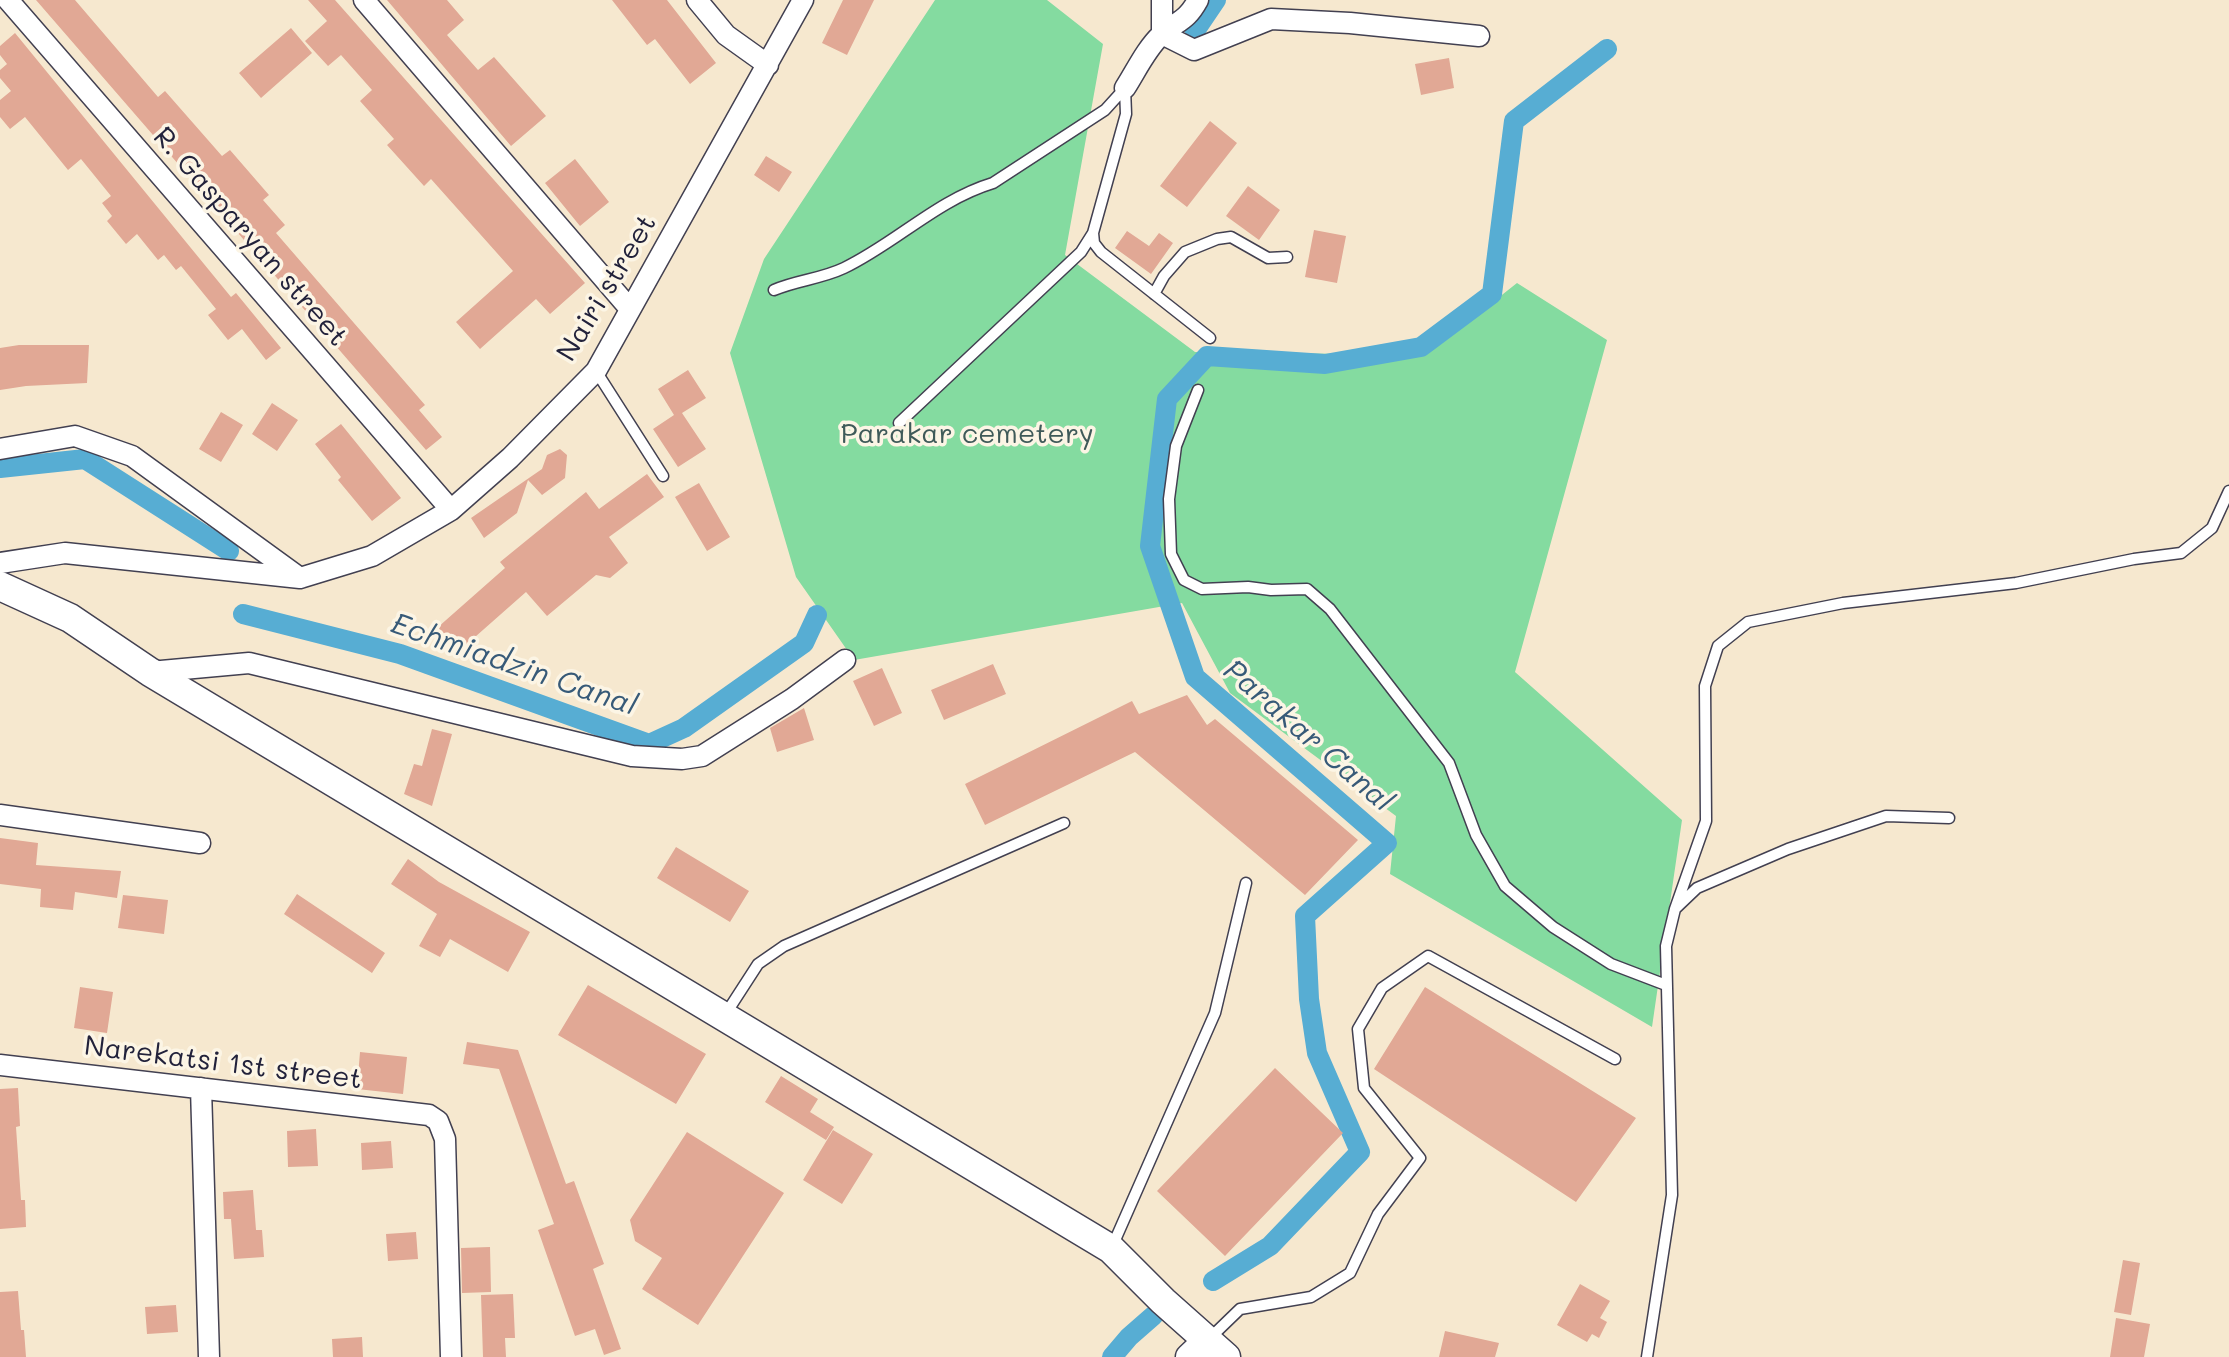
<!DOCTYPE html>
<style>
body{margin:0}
canvas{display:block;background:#f6e8cf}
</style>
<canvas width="2229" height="1357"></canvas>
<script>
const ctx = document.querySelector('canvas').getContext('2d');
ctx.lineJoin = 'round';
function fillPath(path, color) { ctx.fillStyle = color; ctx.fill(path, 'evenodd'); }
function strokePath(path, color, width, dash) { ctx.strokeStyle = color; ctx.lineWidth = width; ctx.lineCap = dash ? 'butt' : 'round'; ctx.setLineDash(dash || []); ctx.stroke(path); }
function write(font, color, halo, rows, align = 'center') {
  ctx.font = font + ' Mali,sans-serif'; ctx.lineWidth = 7; ctx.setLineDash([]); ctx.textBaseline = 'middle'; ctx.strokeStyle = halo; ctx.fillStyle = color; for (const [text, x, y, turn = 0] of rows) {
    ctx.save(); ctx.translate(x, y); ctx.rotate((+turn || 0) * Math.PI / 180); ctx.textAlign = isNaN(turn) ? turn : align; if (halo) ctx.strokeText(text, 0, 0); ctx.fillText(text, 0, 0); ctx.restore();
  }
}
fillPath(new Path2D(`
 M 935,0 L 1047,0 L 1103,44 L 1065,255 L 1195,352 L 1426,355 L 1517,283 L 1607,340 L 1515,672 L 1682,820 L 1652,1027 L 1390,874 L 1396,816 L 1230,693 L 1182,603 L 854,660 L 796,577 L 730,353 L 764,259 Z`), '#84dba0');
strokePath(new Path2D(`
 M 1195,31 L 1216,0
 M 0,468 L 85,459 L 229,551
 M 243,614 L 400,654 L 649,744 L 684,728 L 804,643 L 817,615
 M 1213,1281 L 1270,1246 L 1360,1152 L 1317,1053 L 1309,999 L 1305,916 L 1387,843 L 1195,677 L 1150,546 L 1167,399 L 1207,356 L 1325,364 L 1421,347 L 1492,294 L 1514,121 L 1607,49
 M 1112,1357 L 1129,1337 L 1153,1316`), '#57add3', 20);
fillPath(new Path2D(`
 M 36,0 L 75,0 L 158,97 L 165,91 L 222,156 L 230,150 L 269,195 L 263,200 L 285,225 L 276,233 L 425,405 L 419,410 L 442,437 L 426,450 Z
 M 308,0 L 335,0 L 585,283 L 550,314 L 536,299 L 480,349 L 456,322 L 513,271 L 431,179 L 424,186 L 387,145 L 394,139 L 360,101 L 372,90 L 341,55 L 328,66 L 305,41 L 327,21 Z
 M 387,0 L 447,0 L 464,20 L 447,35 L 478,70 L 494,57 L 546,116 L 511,146 Z
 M 612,0 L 667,0 L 716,63 L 690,84 L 655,39 L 647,45 Z
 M 843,0 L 874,0 L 847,55 L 822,43 Z
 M 291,28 L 312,53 L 261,98 L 239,73 Z
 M 15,33 L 231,297 L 236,293 L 281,348 L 266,360 L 242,329 L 228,340 L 208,315 L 216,309 L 181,266 L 176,270 L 164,255 L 158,260 L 137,234 L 126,244 L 107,221 L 112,216 L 102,203 L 111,196 L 81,159 L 68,170 L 25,117 L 10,129 L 0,117 L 0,100 L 11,91 L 0,78 L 0,70 L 7,64 L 0,55 L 0,46 Z
 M 1449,58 L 1454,88 L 1421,95 L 1415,64 Z
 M 1210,121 L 1237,143 L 1187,207 L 1160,186 Z
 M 766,156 L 792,172 L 779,192 L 754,175 Z
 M 575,159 L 609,202 L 580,226 L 545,183 Z
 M 1248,186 L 1280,210 L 1259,240 L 1226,216 Z
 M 1314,230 L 1346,236 L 1337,283 L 1305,277 Z
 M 1127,231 L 1149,246 L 1159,233 L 1173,243 L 1151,274 L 1115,248 Z
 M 19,345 L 89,345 L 87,383 L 26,386 L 0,390 L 0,348 Z
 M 688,370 L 706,398 L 682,413 L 706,449 L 678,467 L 653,429 L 674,415 L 658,389 Z
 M 272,403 L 298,420 L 277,451 L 252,434 Z
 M 221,412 L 243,425 L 221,462 L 199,449 Z
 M 341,424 L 401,498 L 372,521 L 338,480 L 341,477 L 315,444 Z
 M 560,449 L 567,455 L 565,478 L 542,495 L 528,480 L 517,513 L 484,538 L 471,518 L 542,469 L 547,455 Z
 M 647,474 L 664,497 L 609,537 L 628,563 L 610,578 L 596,575 L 547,616 L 526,592 L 458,652 L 437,628 L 505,568 L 500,562 L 586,492 L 599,509 Z
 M 699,483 L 730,537 L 707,551 L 675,497 Z
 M 993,664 L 1006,694 L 944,720 L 931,690 Z
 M 882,668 L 902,713 L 874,726 L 853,681 Z
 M 1187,695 L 1207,725 L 1215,719 L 1358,840 L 1305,895 L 1135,752 L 985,825 L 965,784 L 1132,701 L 1139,714 Z
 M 804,708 L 814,740 L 777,752 L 770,728 Z
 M 432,729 L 452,734 L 432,806 L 404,794 L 414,764 L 422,766 Z
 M 0,838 L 38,843 L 36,865 L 121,871 L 117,898 L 75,892 L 73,910 L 40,907 L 41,889 L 0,884 Z
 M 676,847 L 749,891 L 730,922 L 657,878 Z
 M 408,859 L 439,882 L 530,932 L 508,972 L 450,939 L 440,957 L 419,946 L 437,914 L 391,884 Z
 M 297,894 L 385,953 L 372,973 L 284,914 Z
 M 123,895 L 168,900 L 164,934 L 118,928 Z
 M 588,985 L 706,1054 L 676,1104 L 558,1035 Z
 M 80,987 L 113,992 L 107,1033 L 74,1028 Z
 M 1425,987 L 1636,1118 L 1576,1202 L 1374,1069 Z
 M 467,1042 L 518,1050 L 566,1184 L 574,1181 L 604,1264 L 593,1269 L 621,1349 L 604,1355 L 595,1329 L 575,1336 L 538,1230 L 554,1224 L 499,1069 L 463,1064 Z
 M 360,1052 L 407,1057 L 403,1094 L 357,1089 Z
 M 1275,1068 L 1343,1133 L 1225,1256 L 1157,1191 Z
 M 781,1076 L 818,1099 L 810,1112 L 834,1127 L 826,1140 L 765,1102 Z
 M 18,1088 L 20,1126 L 16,1127 L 21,1200 L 25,1200 L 26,1227 L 0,1229 L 0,1089 Z
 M 316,1129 L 318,1166 L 288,1167 L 287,1131 Z
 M 833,1130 L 873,1154 L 842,1204 L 803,1180 Z
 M 687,1132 L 784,1193 L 698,1325 L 642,1289 L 662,1258 L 635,1241 L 630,1220 Z
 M 391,1141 L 393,1168 L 362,1170 L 361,1143 Z
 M 253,1190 L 256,1230 L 262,1230 L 264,1257 L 234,1259 L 231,1219 L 224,1219 L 223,1192 Z
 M 416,1232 L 418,1259 L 388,1261 L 386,1234 Z
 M 490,1247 L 491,1292 L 462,1293 L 461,1248 Z
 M 2123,1260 L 2140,1263 L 2131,1315 L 2114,1312 Z
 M 1580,1284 L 1610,1301 L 1600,1318 L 1607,1322 L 1599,1338 L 1592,1334 L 1587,1342 L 1557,1325 Z
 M 18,1291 L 21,1330 L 24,1330 L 26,1357 L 0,1357 L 0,1292 Z
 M 513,1294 L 515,1338 L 505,1338 L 506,1357 L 483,1357 L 481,1295 Z
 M 176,1305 L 178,1332 L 147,1334 L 145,1307 Z
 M 2116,1318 L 2150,1324 L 2144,1357 L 2110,1357 Z
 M 1445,1331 L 1499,1343 L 1495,1357 L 1439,1357 Z
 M 362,1337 L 363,1357 L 333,1357 L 332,1339 Z`), '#e1a895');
const service = new Path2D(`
 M 1125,88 L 1126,114 L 1093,233 L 1094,243 L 1101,252 L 1210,338
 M 774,290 C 797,280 821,279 844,268 C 896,243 937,200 993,183 L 1105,110 L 1125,88
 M 1154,294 L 1164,276 L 1185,252 L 1217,239 L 1231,237 L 1268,258 L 1287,257
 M 596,371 L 663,476
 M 1198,390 L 1176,446 L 1169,499 L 1171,554 L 1184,580 L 1202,589 L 1248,587 L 1271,590 L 1307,589 L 1330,609 L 1449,763 L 1476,835 L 1505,886 L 1553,927 L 1611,964 L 1666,985
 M 899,423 L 1081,252 L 1093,233
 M 1675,909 L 1706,821 L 1705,686 L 1718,646 L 1748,622 L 1843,603 L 2016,583 L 2134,559 L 2181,553 L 2212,528 L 2229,491
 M 725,1015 L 758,964 L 784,946 L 1064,823
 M 1112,1247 L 1215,1013 L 1246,883
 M 1209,1339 L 1240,1309 L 1311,1297 L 1350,1273 L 1378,1214 L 1420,1158 L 1364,1088 L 1358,1029 L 1382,988 L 1428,956 L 1615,1059
 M 1647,1357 L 1672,1195 L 1666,946 L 1675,909 L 1697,888 L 1788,849 L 1886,816 L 1949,818`);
const minor = new Path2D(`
 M 8,0 L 451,510
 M 364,0 L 630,309
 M 697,0 L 726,35 L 768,65
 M 1162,0 L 1162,34 L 1194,50 L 1271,19 L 1350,23 L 1479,36
 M 1125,88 C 1136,71 1146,49 1161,35 C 1178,20 1186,22 1198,0
 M 0,449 L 75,436 L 132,456 L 300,578
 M 0,563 L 65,553 L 300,578 L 372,556 L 451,510 L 510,458 L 596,371 L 803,0
 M 150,672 L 249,663 L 632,756 L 682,759 L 702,756 L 792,699 L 845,660
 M 0,815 L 200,843
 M 0,1065 L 429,1115 L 438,1121 L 445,1139 L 451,1357
 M 201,1088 L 209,1357`);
const tertiary = new Path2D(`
 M 1189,1357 L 1207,1340`);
const secondary = new Path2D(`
 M 0,586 L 70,618 L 150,672 L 1111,1249 L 1163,1301 L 1226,1357`);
strokePath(service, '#424051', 13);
strokePath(minor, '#424051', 23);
strokePath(tertiary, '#424051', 29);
strokePath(secondary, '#424051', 31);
strokePath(service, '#fff', 10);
strokePath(minor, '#fff', 20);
strokePath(tertiary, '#fff', 26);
strokePath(secondary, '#fff', 28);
write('28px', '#22223b', '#fcf5e5', [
 ["R. Gasparyan street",250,237,49],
 ["Nairi street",607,288,-59],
 ["Narekatsi 1st street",223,1063,7]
]);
write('28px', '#3f5a59', '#fcf5e5', [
 ["Parakar cemetery",967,434]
]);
write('italic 30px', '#375a78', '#fcf5e5', [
 ["Echmiadzin Canal",514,665,19],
 ["Parakar Canal",1308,736,41]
]);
</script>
